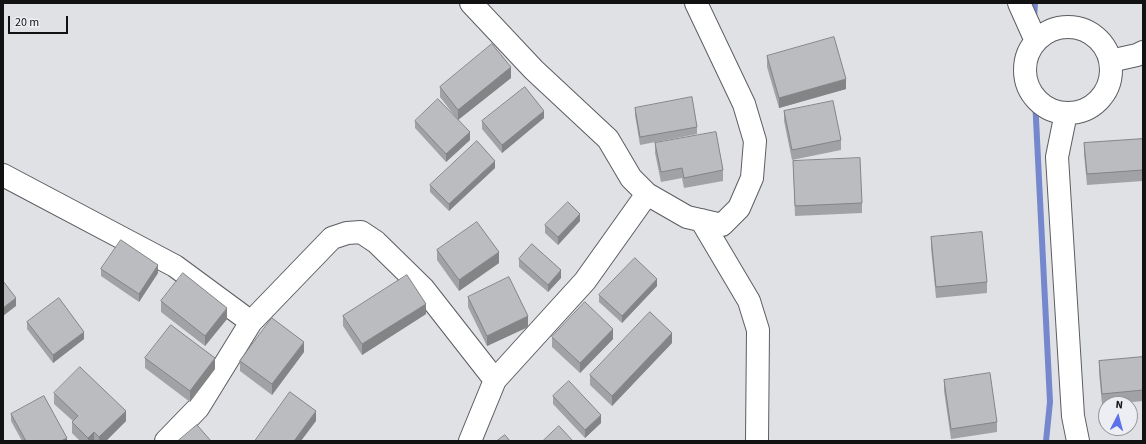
<!DOCTYPE html>
<style>
body{margin:0}
#map{position:relative;width:1146px;height:444px;overflow:hidden;background:#e0e1e5;font-family:"Source Sans 3",sans-serif}
canvas{display:block}
.frame{position:absolute;inset:0;border:4px solid #121213;pointer-events:none}
.north{position:absolute;left:1098px;top:396px;width:40px;height:40px;box-sizing:border-box;background:#edeef3;border:1px solid #959699;border-radius:50%;rotate:6deg;font-size:11px;font-weight:700;line-height:16px;text-align:center;color:#121213}
.north::after{content:'';display:block;margin:auto;width:14px;height:18px;background:#5b72e9;clip-path:polygon(50% 0,100% 100%,50% 72%,0 100%)}
.scale{position:absolute;left:8px;top:16px;width:60px;height:18px;box-sizing:border-box;border:2px solid #121213;border-top:0;padding-left:5px;font-size:12px;line-height:14px;white-space:nowrap;color:#121213;-webkit-text-stroke:3px #edeef3;paint-order:stroke}
</style>
<div id="map">
<canvas width="1146" height="444"></canvas>
<div class="frame"></div>
<div class="north">N</div>
<div class="scale">20 m</div>
</div>
<script>
const ctx = document.querySelector('canvas').getContext('2d');
ctx.lineJoin = 'round';
function strokePath(path, color, width, dash) { ctx.strokeStyle = color; ctx.lineWidth = width; ctx.lineCap = dash ? 'butt' : 'round'; ctx.setLineDash(dash || []); ctx.stroke(path); }
function fillPath(path, color) { ctx.fillStyle = color; ctx.fill(path, 'evenodd'); }
strokePath(new Path2D(`
 M 1034,18 L 1035,3
 M 1033,43 L 1033,58 L 1050,402 L 1046,441`), '#7588cd', 6);
const minor = new Path2D(`
 M 471,3 L 534,70 L 608,139 L 631,178 L 647,194 L 687,217 L 722,225 L 739,208 L 752,178 L 755,141 L 744,104 L 696,3
 M 1019,3 L 1036,41
 M1025 70a43 43 0 1 1 86 0a43 43 0 1 1-86 0Z
 M 1110,61 L 1137,55 L 1143,52
 M 1066,113 L 1057,157 L 1073,416 L 1078,441
 M 3,175 L 175,266 L 251,322
 M 701,220 L 749,301 L 758,330 L 757,441
 M 166,441 L 198,408 L 251,322 L 332,238 L 347,233 L 361,232 L 376,242 L 423,288 L 495,380
 M 470,441 L 495,380 L 585,281 L 647,194`);
strokePath(minor, '#5b5d60', 24);
strokePath(minor, '#fff', 22);
fillPath(new Path2D(`
 M 767,56 L 846,89 L 779,108 L 767,67 Z
 M 511,78 L 458,120 L 470,140 L 446,162 L 415,128 L 415,121 L 457,119 L 440,97 L 440,87 Z
 M 635,108 L 697,127 L 697,134 L 640,145 L 635,115 Z
 M 784,111 L 841,140 L 841,150 L 792,160 L 784,121 Z
 M 544,118 L 502,153 L 482,129 L 482,121 Z
 M 1143,139 L 1143,181 L 1087,185 L 1084,154 L 1084,143 Z
 M 655,143 L 723,170 L 723,181 L 684,188 L 682,178 L 661,182 L 655,153 Z
 M 793,161 L 862,203 L 862,213 L 795,216 Z
 M 495,168 L 449,211 L 430,192 L 430,185 Z
 M 580,221 L 558,245 L 545,233 L 545,225 Z
 M 931,237 L 987,282 L 987,293 L 936,298 L 931,248 Z
 M 437,250 L 499,263 L 459,291 L 437,260 Z
 M 519,259 L 561,278 L 548,292 L 519,267 Z
 M 101,269 L 158,273 L 139,302 L 101,276 Z
 M 657,286 L 622,323 L 599,302 L 599,295 Z
 M 468,297 L 528,327 L 487,346 L 468,307 Z
 M 161,301 L 227,319 L 205,346 L 161,312 Z
 M 426,314 L 362,355 L 343,326 L 343,316 Z
 M 27,322 L 84,339 L 53,363 L 27,329 Z
 M 552,337 L 613,339 L 580,373 L 552,347 Z
 M 672,343 L 612,406 L 590,385 L 590,375 Z
 M 304,352 L 272,395 L 240,371 L 240,361 Z
 M 1143,357 L 1143,401 L 1102,405 L 1099,372 L 1099,361 Z
 M 145,358 L 215,369 L 190,402 L 145,368 Z
 M 944,380 L 997,422 L 997,432 L 951,439 L 944,391 Z
 M 54,393 L 126,421 L 106,441 L 80,441 L 72,433 L 72,422 L 73,421 L 54,404 Z
 M 553,396 L 601,423 L 585,438 L 553,404 Z
 M 11,414 L 67,441 L 22,441 L 11,421 Z`), '#a1a2a5');
fillPath(new Path2D(`
 M 511,67 L 511,78 L 458,120 L 458,110 Z
 M 846,79 L 846,89 L 779,108 L 779,98 Z
 M 544,111 L 544,118 L 502,153 L 502,145 Z
 M 470,132 L 470,140 L 446,162 L 446,154 Z
 M 495,161 L 495,168 L 449,211 L 449,204 Z
 M 580,214 L 580,221 L 558,245 L 558,237 Z
 M 499,252 L 499,263 L 459,291 L 459,280 Z
 M 158,265 L 158,273 L 139,302 L 139,294 Z
 M 561,270 L 561,278 L 548,292 L 548,285 Z
 M 657,279 L 657,286 L 622,323 L 622,316 Z
 M 16,298 L 16,306 L 3,316 L 3,308 Z
 M 426,304 L 426,314 L 362,355 L 362,344 Z
 M 227,308 L 227,319 L 205,346 L 205,336 Z
 M 528,316 L 528,327 L 487,346 L 487,336 Z
 M 613,329 L 613,339 L 580,373 L 580,363 Z
 M 84,332 L 84,339 L 53,363 L 53,355 Z
 M 672,333 L 672,343 L 612,406 L 612,396 Z
 M 304,342 L 304,352 L 272,395 L 272,384 Z
 M 215,358 L 215,369 L 190,402 L 190,391 Z
 M 126,411 L 126,421 L 106,441 L 99,441 L 99,437 Z
 M 316,411 L 316,421 L 301,441 L 294,441 Z
 M 601,415 L 601,423 L 585,438 L 585,430 Z
 M 94,432 L 94,441 L 88,441 L 88,438 Z
 M 67,438 L 67,441 L 61,441 Z`), '#838486');
const building = new Path2D(`
 M 834,37 L 846,79 L 779,98 L 767,56 Z
 M 492,44 L 511,67 L 458,110 L 440,87 Z
 M 525,87 L 544,111 L 502,145 L 482,121 Z
 M 692,97 L 697,127 L 640,137 L 635,108 Z
 M 438,99 L 470,132 L 446,154 L 415,121 Z
 M 833,101 L 841,140 L 792,150 L 784,111 Z
 M 716,132 L 723,170 L 684,178 L 682,168 L 661,172 L 655,143 Z
 M 1143,139 L 1143,170 L 1087,174 L 1084,143 Z
 M 477,141 L 495,161 L 449,204 L 430,185 Z
 M 860,158 L 862,203 L 795,206 L 793,161 Z
 M 568,202 L 580,214 L 558,237 L 545,225 Z
 M 477,222 L 499,252 L 459,280 L 437,250 Z
 M 982,232 L 987,282 L 936,287 L 931,237 Z
 M 121,240 L 158,265 L 139,294 L 101,269 Z
 M 532,244 L 561,270 L 548,285 L 519,259 Z
 M 635,258 L 657,279 L 622,316 L 599,295 Z
 M 183,273 L 227,308 L 205,336 L 161,301 Z
 M 407,275 L 426,304 L 362,344 L 343,316 Z
 M 509,277 L 528,316 L 487,336 L 468,297 Z
 M 3,281 L 16,298 L 3,308 Z
 M 59,298 L 84,332 L 53,355 L 27,322 Z
 M 585,302 L 613,329 L 580,363 L 552,337 Z
 M 650,312 L 672,333 L 612,396 L 590,375 Z
 M 272,318 L 304,342 L 272,384 L 240,361 Z
 M 171,325 L 215,358 L 190,391 L 145,358 Z
 M 1143,357 L 1143,390 L 1102,394 L 1099,361 Z
 M 80,367 L 126,411 L 99,437 L 94,432 L 88,438 L 72,422 L 78,416 L 54,393 Z
 M 990,373 L 997,422 L 951,429 L 944,380 Z
 M 569,381 L 601,415 L 585,430 L 553,396 Z
 M 290,392 L 316,411 L 294,441 L 255,441 Z
 M 44,396 L 67,438 L 61,441 L 26,441 L 11,414 Z
 M 197,425 L 211,441 L 178,441 Z
 M 559,426 L 573,441 L 543,441 Z
 M 505,435 L 510,441 L 497,441 Z`);
fillPath(building, '#bbbcc0');
strokePath(building, '#838486', 1);
</script>
